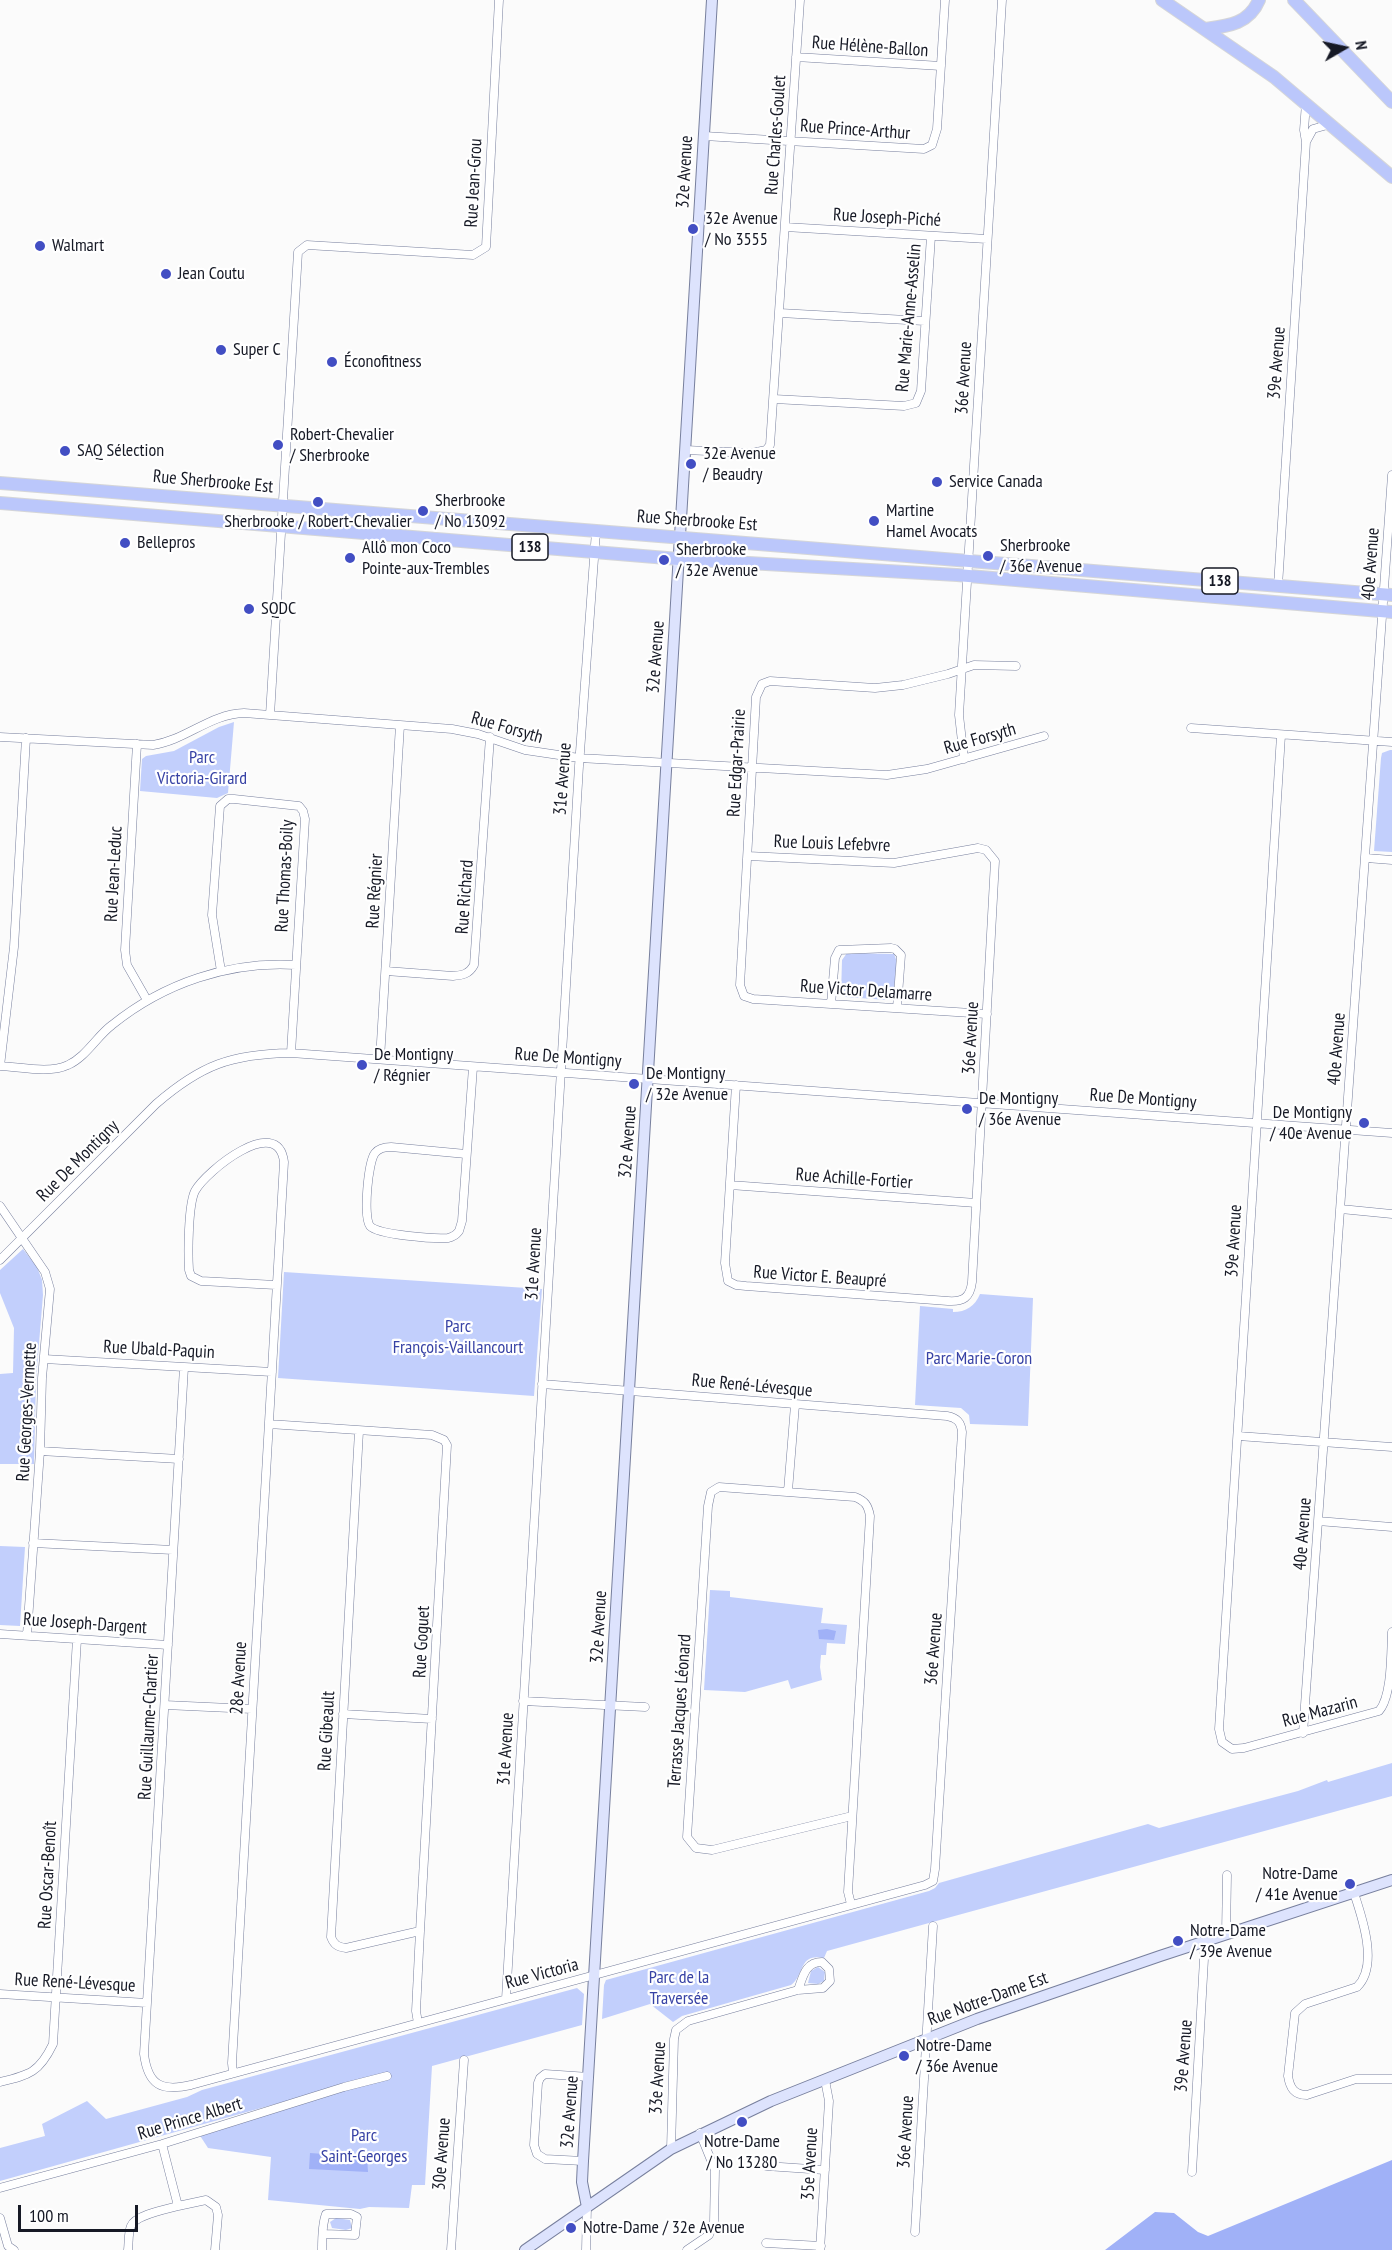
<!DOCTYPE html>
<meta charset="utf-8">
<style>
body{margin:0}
#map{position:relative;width:1392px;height:2250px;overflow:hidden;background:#fbfbfb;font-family:"PT Sans Narrow",sans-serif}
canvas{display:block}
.north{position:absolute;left:1314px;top:18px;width:60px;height:60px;-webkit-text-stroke:4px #fff;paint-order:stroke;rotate:81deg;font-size:16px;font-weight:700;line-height:24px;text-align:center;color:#161925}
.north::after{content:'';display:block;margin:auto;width:21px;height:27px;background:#161925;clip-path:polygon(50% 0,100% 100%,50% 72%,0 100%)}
.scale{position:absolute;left:18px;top:2205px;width:120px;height:27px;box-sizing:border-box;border:3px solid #161925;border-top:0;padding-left:8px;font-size:18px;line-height:21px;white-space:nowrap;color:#161925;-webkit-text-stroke:4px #fff;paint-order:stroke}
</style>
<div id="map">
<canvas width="1392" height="2250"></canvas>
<div class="north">N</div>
<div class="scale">100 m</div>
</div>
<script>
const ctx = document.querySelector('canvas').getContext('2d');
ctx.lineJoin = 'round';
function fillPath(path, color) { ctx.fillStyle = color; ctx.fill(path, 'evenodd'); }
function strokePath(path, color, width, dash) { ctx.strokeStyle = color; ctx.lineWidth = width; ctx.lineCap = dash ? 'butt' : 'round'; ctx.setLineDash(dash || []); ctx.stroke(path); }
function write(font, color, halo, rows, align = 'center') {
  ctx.font = font + ' "PT Sans Narrow",sans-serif'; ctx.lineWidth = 4.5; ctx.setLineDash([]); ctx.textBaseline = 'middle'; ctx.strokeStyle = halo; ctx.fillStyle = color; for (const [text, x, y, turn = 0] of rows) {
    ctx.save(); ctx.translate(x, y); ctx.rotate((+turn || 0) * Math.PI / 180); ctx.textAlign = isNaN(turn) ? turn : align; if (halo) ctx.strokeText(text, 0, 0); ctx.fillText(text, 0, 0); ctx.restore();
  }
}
fillPath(new Path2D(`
 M 234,722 L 228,793 L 217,798 L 140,791 L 142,759 L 146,756 L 174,751 L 219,727 Z
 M 1390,750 L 1392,750 L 1392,852 L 1374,851 L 1381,758 L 1382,753 Z
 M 847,953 L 894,954 L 897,962 L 893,997 L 887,1000 L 846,997 L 841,995 L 842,960 Z
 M 23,1249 L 37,1267 L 42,1280 L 43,1295 L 36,1380 L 34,1464 L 0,1464 L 0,1374 L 13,1373 L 14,1328 L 0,1293 L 0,1270 Z
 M 284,1272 L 542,1289 L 534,1396 L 278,1378 Z
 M 980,1294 L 1033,1298 L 1028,1426 L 970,1424 L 969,1415 L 961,1408 L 915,1405 L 920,1306 L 953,1309 L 953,1312 C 966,1312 975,1306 980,1294 Z
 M 0,1546 L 25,1547 L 20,1626 L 0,1625 Z
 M 710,1590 L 730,1591 L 730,1597 L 823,1608 L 821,1623 L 847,1625 L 845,1644 L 827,1643 L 826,1655 L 821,1655 L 820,1667 L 822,1680 L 791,1689 L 788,1680 L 745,1692 L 704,1690 Z
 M 1392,1763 L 1392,1796 L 827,1951 L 824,1958 C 798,1953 805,1975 791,1985 L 682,2016 L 673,2022 L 650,2004 L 602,2019 L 604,1985 L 606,1980 L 929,1891 L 935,1888 L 939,1883 L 1148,1824 L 1159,1828 L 1298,1791 L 1327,1780 L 1328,1782 Z
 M 818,1967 L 825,1972 L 824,1981 L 818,1984 L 808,1983 L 811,1971 Z
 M 577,1988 L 584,1994 L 582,2025 L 432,2066 L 425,2185 L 412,2185 L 409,2208 L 369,2207 L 360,2209 L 268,2200 L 271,2157 L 208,2148 L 197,2131 L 347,2084 L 0,2181 L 0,2148 L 45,2136 L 42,2124 L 87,2101 L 106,2119 L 187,2097 L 202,2090 Z
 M 336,2218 L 350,2220 L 352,2228 L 346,2230 L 332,2228 L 330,2222 Z`), '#c2cffc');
fillPath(new Path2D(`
 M 827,1629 L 836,1631 L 834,1640 L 819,1639 L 818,1630 Z
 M 310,2153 L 367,2157 L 368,2172 L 309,2169 Z
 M 1392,2160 L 1392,2250 L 1105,2250 L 1155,2212 L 1174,2213 L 1198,2232 L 1208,2236 Z`), '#a0b1f7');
const street = new Path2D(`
 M 796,57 L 941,66
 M 704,136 L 924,149 L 932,145 L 937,129 L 945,0
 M 1307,140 L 1313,129 L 1331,124
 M 785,227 L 987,239
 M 780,313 L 925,321
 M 774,399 L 904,406 L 916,403 L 921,391 L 931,236
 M 685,450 L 752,453 L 766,450 L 770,445 L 800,0
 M 1278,586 L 1306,142 L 1304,130 L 1306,103
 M 270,715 L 298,252 L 307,245 L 473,255 L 486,247 L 499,0
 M 1191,728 L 1392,742
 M 1281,735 L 1219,1729 L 1222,1742 L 1232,1749 L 1244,1748 L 1379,1711 C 1392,1696 1391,1654 1392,1632
 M 0,737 L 153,745 C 186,740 210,714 244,713 L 452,729 L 478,734 L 525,750 L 579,758 L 887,775 L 927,769 L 1044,736
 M 137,744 L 125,950 L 127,965 L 147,1000
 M 964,759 L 959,715 L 1002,0
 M 1366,858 L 1392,860
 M 221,971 L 212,915 L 220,806 L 228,799 L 234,799 L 299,806 L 303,811 L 305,819 L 291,1053
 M 386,971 L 453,976 C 463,975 469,974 474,965 L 490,737
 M 831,1004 L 835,958 L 839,950 L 891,948 L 895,949 L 901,955 L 897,1008
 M 987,1014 L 753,999 L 744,996 L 740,985 L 756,697 L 762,684 L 770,681 L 875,688 L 903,685 L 948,674 L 974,665 L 1016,666
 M 380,1059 L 400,725
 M 0,1066 L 14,947 L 26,738
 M 0,1066 C 21,1067 49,1074 68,1065 C 86,1057 97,1036 112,1025 C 164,983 229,961 296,965
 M 736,1085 L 725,1263 L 728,1281 L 736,1285 L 746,1286 L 948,1301 C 963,1302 970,1298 972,1282 L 995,861 L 986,850 L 978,848 L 894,863 L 748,856
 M 466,1154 L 391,1147 C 385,1147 379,1148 375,1153 C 368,1162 363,1217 370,1226 C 378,1235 435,1239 448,1238 C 453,1237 456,1235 459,1231 L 462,1221 L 473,1067
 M 730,1185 L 976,1203
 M 0,1206 L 45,1272 L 50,1289 L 42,1378 L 40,1451 L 27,1635
 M 1341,1209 L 1392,1214
 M 0,1260 L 156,1104 C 201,1065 231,1054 291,1053 L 1392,1133
 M 44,1359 L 272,1372
 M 184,1367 L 144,2054 C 148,2085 161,2092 191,2085 L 925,1885 L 933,1881 L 935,1869 L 962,1432 C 961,1422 957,1418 947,1416 L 542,1384
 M 269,1424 L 432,1435 L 444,1440 L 447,1445 L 420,1931 L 416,2011 L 418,2023
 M 359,1431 L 331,1937 C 334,1945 338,1947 346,1948 L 420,1931
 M 1238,1436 L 1392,1447
 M 40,1451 L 179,1459
 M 788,1491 L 795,1405
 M 1318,1521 L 1392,1527
 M 33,1543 L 173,1550
 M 0,1634 L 168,1645
 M 523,1701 L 645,1707
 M 165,1705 L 252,1709
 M 343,1714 L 432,1719
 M 1303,1733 L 1392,475
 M 1354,1893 C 1362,1917 1379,1966 1357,1987 L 1305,2004 L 1295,2013 L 1288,2076 C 1290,2088 1294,2095 1307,2095 L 1356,2079 L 1392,2079
 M 851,1904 L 848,1892 L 870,1516 C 868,1505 865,1501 855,1497 L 719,1487 L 711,1492 L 708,1506 L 687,1837 L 696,1848 L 712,1850 L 852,1816
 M 1226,1934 L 1227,1875
 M 0,1994 L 147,2003
 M 506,1999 L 579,766 L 596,531
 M 233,2073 L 232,2063 L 284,1162 C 278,1113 206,1171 195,1191 C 188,1205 188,1254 189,1270 L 191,1276 L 201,1281 L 276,1285
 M 0,2082 C 29,2075 39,2073 53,2044 L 77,1639
 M 162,2144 L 178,2206 L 206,2200 L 216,2207 L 218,2215 L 215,2250
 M 671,2149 L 674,2039 L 676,2030 L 688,2021 L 798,1990 L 823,1988 L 830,1981 L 829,1969 L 822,1962 C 805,1962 803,1977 798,1990
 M 583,2161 L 545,2159 L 537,2154 L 534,2145 L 538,2083 L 540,2078 L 545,2074 L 589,2077
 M 766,2166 L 825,2170
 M 1192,2172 L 1205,1941
 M 0,2188 L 162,2144 L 344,2087 L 387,2076
 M 0,2218 L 8,2246 L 14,2250
 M 915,2232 L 933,1926
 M 766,2243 L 821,2246
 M 128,2250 C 129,2242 128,2233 131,2226 C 135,2215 167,2209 178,2206
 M 322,2250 C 322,2238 322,2224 326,2214 L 351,2214 L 357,2217 L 355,2235 L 323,2234
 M 451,2250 L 464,2060
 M 586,2250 L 587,2207
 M 687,2250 L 709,2235 L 714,2222 L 715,2170 L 700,2133
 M 820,2250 L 829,2101 L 825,2080`);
const secondary = new Path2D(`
 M 587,2207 L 582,2182 L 583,2161 L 712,0
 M 525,2250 L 671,2149 L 771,2101 L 977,2019 L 1160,1956 L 1392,1880`);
const primary = new Path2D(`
 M 1162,0 L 1274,77 L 1392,177
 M 1294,0 L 1392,102
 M 1205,29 C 1228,26 1249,24 1259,0
 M 0,483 L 1392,595
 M 0,503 L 679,559 L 957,575 L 1392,612`);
strokePath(street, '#777f9d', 9);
strokePath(secondary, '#777f9d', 12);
strokePath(primary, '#d5d6d8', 14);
strokePath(street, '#fff', 8);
strokePath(secondary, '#dde3fd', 10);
strokePath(primary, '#bbc7fb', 12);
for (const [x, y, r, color] of [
 [693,229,6,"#424ec3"],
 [40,246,6,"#424ec3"],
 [166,274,6,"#424ec3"],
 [221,350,6,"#424ec3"],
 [332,362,6,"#424ec3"],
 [278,445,6,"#424ec3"],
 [65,451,6,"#424ec3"],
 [691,464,6,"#424ec3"],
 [937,482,6,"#424ec3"],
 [318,502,6,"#424ec3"],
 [423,511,6,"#424ec3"],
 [874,521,6,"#424ec3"],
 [125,543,6,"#424ec3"],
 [988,556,6,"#424ec3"],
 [350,558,6,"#424ec3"],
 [664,560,6,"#424ec3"],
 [249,609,6,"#424ec3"],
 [362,1065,6,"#424ec3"],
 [634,1084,6,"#424ec3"],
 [967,1109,6,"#424ec3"],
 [1364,1123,6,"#424ec3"],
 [1350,1884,6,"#424ec3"],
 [1178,1941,6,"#424ec3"],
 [904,2056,6,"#424ec3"],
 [742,2122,6,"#424ec3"],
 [571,2228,6,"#424ec3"]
]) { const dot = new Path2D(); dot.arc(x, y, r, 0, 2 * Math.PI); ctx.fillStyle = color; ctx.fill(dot); strokePath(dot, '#fff', 2); }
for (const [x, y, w] of [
 [530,547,36],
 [1220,581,36]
]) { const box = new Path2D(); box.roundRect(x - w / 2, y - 13, w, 26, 4.5); ctx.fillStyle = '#fff'; ctx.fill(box); strokePath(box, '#161925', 1.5); }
write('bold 16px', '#161925', null, [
 ["138",530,547],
 ["138",1220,581]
]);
write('18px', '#161925', '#fff', [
 ["Rue Hélène-Ballon",870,47,4],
 ["Rue Prince-Arthur",855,130,4],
 ["Rue Charles-Goulet",776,135,-86],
 ["32e Avenue",685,172,-87],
 ["Rue Jean-Grou",474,183,-87],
 ["Rue Joseph-Piché",887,218,3],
 ["Rue Marie-Anne-Asselin",909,318,-85],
 ["39e Avenue",1277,363,-86],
 ["36e Avenue",964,378,-87],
 ["Rue Sherbrooke Est",213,482,5],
 ["Rue Sherbrooke Est",697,521,4],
 ["40e Avenue",1371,564,-86],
 ["32e Avenue",656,657,-86],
 ["Rue Forsyth",507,728,16],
 ["Rue Forsyth",980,739,-16],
 ["Rue Edgar-Prairie",737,763,-87],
 ["31e Avenue",563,779,-86],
 ["Rue Louis Lefebvre",832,844,2],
 ["Rue Jean-Leduc",114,874,-87],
 ["Rue Thomas-Boily",285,876,-87],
 ["Rue Régnier",375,891,-87],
 ["Rue Richard",465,897,-86],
 ["Rue Victor Delamarre",866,991,4],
 ["36e Avenue",971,1038,-87],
 ["40e Avenue",1337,1049,-86],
 ["Rue De Montigny",568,1058,4],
 ["Rue De Montigny",1143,1099,4],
 ["32e Avenue",628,1142,-86],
 ["Rue De Montigny",78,1161,-45],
 ["Rue Achille-Fortier",854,1179,4],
 ["39e Avenue",1234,1241,-87],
 ["31e Avenue",534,1264,-87],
 ["Rue Victor E. Beaupré",820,1277,4],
 ["Rue Ubald-Paquin",159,1350,3],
 ["Rue René-Lévesque",752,1386,5],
 ["Rue Georges-Vermette",27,1412,-87],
 ["40e Avenue",1303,1534,-86],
 ["Rue Joseph-Dargent",85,1624,4],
 ["32e Avenue",599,1627,-87],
 ["Rue Goguet",422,1642,-87],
 ["36e Avenue",934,1649,-86],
 ["28e Avenue",239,1678,-87],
 ["Terrasse Jacques Léonard",680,1711,-86],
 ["Rue Mazarin",1320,1712,-15],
 ["Rue Guillaume-Chartier",149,1727,-87],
 ["Rue Gibeault",327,1731,-87],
 ["31e Avenue",506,1749,-87],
 ["Rue Oscar-Benoît",48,1875,-87],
 ["Rue Victoria",542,1974,-15],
 ["Rue René-Lévesque",75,1983,3],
 ["Rue Notre-Dame Est",988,1999,-20],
 ["39e Avenue",1184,2056,-86],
 ["33e Avenue",658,2078,-87],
 ["32e Avenue",570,2112,-86],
 ["Rue Prince Albert",190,2119,-17],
 ["36e Avenue",906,2132,-87],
 ["30e Avenue",442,2154,-86],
 ["35e Avenue",810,2164,-87]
]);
write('18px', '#161925', '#fff', [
 ["32e Avenue",705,219],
 ["/ No 3555",705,240],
 ["Walmart",52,246],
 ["Jean Coutu",178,274],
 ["Super C",233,350],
 ["Éconofitness",344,362],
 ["Robert-Chevalier",290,435],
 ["/ Sherbrooke",290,456],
 ["SAQ Sélection",77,451],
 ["32e Avenue",703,454],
 ["/ Beaudry",703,475],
 ["Service Canada",949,482],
 ["Sherbrooke",435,501],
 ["/ No 13092",435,522],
 ["Martine",886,511],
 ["Hamel Avocats",886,532],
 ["Sherbrooke / Robert-Chevalier",318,522,"center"],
 ["Bellepros",137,543],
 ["Sherbrooke",1000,546],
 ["/ 36e Avenue",1000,567],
 ["Allô mon Coco",362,548],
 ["Pointe-aux-Trembles",362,569],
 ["Sherbrooke",676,550],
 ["/ 32e Avenue",676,571],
 ["SQDC",261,609],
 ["De Montigny",374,1055],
 ["/ Régnier",374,1076],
 ["De Montigny",646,1074],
 ["/ 32e Avenue",646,1095],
 ["De Montigny",979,1099],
 ["/ 36e Avenue",979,1120],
 ["De Montigny",1352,1113,"right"],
 ["/ 40e Avenue",1352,1134,"right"],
 ["Notre-Dame",1338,1874,"right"],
 ["/ 41e Avenue",1338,1895,"right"],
 ["Notre-Dame",1190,1931],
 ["/ 39e Avenue",1190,1952],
 ["Notre-Dame",916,2046],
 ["/ 36e Avenue",916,2067],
 ["Notre-Dame",742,2142,"center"],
 ["/ No 13280",742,2163,"center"],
 ["Notre-Dame / 32e Avenue",583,2228]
], 'left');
write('18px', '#3742a5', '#fff', [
 ["Parc",202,758],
 ["Victoria-Girard",202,779],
 ["Parc",458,1327],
 ["François-Vaillancourt",458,1348],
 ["Parc Marie-Coron",979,1359],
 ["Parc de la",679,1978],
 ["Traversée",679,1999],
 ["Parc",364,2136],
 ["Saint-Georges",364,2157]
]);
</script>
